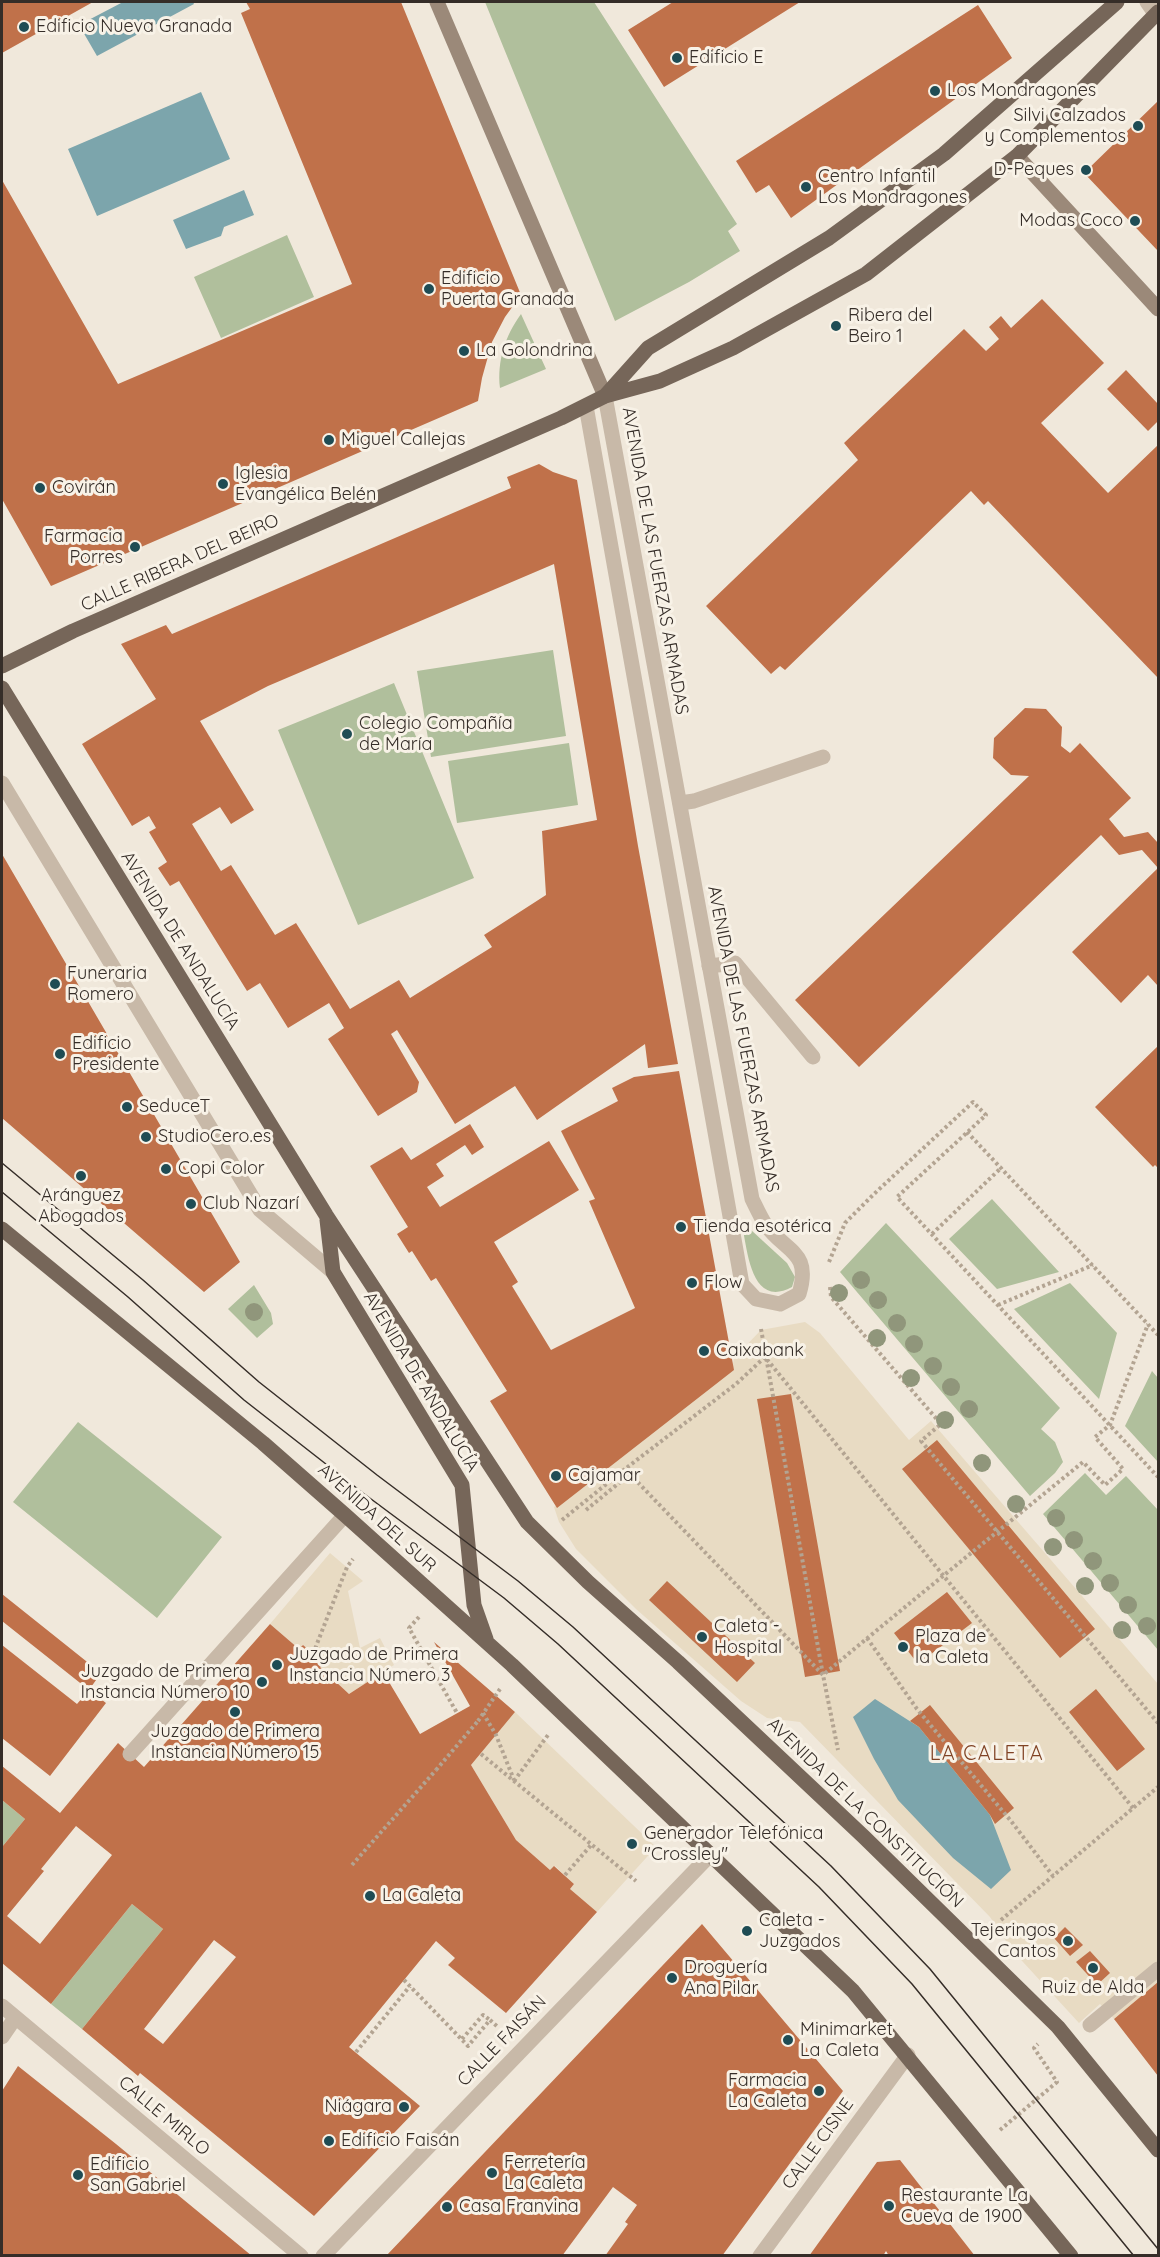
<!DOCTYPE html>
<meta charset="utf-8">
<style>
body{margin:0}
#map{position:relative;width:1160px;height:2257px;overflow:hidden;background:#f0e8db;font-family:Quicksand,sans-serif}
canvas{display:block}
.frame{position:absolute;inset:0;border:3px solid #352d28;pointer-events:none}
</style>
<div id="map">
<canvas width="1160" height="2257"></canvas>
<div class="frame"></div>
</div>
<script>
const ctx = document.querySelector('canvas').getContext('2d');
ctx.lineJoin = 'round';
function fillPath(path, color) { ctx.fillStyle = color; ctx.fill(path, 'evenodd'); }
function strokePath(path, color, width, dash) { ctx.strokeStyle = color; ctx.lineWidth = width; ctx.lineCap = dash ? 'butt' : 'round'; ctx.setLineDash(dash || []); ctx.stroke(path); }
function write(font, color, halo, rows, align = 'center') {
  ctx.font = font + ' Quicksand,sans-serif'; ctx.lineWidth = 6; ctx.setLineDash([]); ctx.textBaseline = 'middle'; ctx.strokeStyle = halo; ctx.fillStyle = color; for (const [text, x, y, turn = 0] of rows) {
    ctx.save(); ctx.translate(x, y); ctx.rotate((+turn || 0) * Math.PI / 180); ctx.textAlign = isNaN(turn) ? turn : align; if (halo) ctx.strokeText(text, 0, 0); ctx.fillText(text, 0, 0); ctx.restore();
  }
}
fillPath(new Path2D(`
 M 485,2 L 594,2 L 737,224 L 728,231 L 740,251 L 689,282 L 615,321 Z
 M 287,235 L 314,297 L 221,338 L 194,277 Z
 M 521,314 L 546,369 L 500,388 C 497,361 505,336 521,314 Z
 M 553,650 L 566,736 L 431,757 L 417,671 Z
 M 394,683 L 474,878 L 358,925 L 278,730 Z
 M 569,743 L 578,805 L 457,823 L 448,761 Z
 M 992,1199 L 1059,1272 L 997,1289 L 949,1239 Z
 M 886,1223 L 1060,1408 L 1041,1429 L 1055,1442 L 1063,1462 L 1055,1473 L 1030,1496 L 840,1272 Z
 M 743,1230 L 751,1230 L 787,1263 L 795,1277 L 792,1287 C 753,1308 748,1256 743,1230 Z
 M 1070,1283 L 1117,1333 L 1099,1399 L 1014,1309 Z
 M 254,1285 L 271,1313 L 273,1324 L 257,1338 L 228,1309 Z
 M 1152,1371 L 1158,1378 L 1158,1462 L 1125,1426 Z
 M 78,1422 L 222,1537 L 157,1618 L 13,1502 Z
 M 1085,1473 L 1106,1495 L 1126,1476 L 1158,1510 L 1158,1650 L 1043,1514 Z
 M 2,1800 L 25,1819 L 2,1847 Z
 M 132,1904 L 163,1929 L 82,2029 L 51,2004 Z`), '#b0bf9c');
fillPath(new Path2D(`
 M 805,1322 L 820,1333 L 909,1440 L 931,1421 L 1158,1684 L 1158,1982 L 1114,2019 L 1100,2004 L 1079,2023 L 1012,1950 L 990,1917 L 800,1722 L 767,1718 L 741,1701 L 636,1609 L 576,1549 L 559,1522 L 554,1507 L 732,1369 L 734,1358 L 761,1330 Z
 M 330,1553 L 363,1581 L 348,1591 L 360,1648 L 380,1638 L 394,1665 L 349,1694 L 320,1667 L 323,1663 L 303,1645 L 299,1649 L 270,1624 Z
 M 515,1712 L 656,1847 L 597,1912 L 570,1889 L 574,1884 L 555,1866 L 550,1870 L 516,1840 L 471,1765 Z`), '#e8dbc3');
fillPath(new Path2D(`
 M 123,2 L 193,2 L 194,4 L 97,56 L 79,25 Z
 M 201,92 L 230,159 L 97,216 L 68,149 Z
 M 244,190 L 254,215 L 224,227 L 221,236 L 186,249 L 173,220 Z
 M 875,1699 L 919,1727 L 990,1815 L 1011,1870 L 991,1889 L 953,1858 L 898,1800 L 874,1759 L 853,1717 Z`), '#7ca5ac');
fillPath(new Path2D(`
 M 2,2 L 93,2 L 2,53 Z
 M 246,2 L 401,2 L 521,295 L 505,317 L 492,342 L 482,378 L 478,401 L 51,586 L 2,499 L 2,180 L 118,384 L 352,284 L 241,13 L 250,9 Z
 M 673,2 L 800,2 L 664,87 L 628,30 Z
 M 978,5 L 1012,58 L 791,218 L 769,185 L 756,193 L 736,161 Z
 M 1158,101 L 1158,251 L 1084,173 Z
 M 1042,299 L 1104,363 L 1041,423 L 1108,493 L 1158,445 L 1158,678 L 988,501 L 984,505 L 971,491 L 785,670 L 780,666 L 771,674 L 706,606 L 858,460 L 844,443 L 964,329 L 986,351 L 999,339 L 989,327 L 1001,316 L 1011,328 Z
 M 1126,370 L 1158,404 L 1158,421 L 1148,431 L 1107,389 Z
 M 539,464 L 553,472 L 577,480 L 638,846 L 678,1064 L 648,1068 L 645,1044 L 537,1120 L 515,1086 L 455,1124 L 397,1030 L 391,1034 L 419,1082 L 417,1092 L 378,1116 L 328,1039 L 344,1028 L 329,1003 L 288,1028 L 260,983 L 247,991 L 179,881 L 170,886 L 158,868 L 167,862 L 149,832 L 156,828 L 149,816 L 132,826 L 82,744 L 156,699 L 121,644 L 166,625 L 172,634 L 511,488 L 507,477 ZM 554,564 L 597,820 L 542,831 L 546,895 L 484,935 L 492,947 L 410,998 L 399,980 L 350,1009 L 296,923 L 275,935 L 231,865 L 221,871 L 192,824 L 220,807 L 231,824 L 254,810 L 200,721 L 268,686 Z
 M 1025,708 L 1046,709 L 1062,727 L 1061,746 L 1070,753 L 1080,743 L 1131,798 L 1109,819 L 1124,837 L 1148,832 L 1158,843 L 1158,868 L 1142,850 L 1119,855 L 1101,835 L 859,1067 L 795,1000 L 1029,776 L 1011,775 L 993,758 L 994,738 Z
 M 2,854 L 240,1262 L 204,1292 L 2,1118 Z
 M 1158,868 L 1158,986 L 1148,975 L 1121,1003 L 1072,952 Z
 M 1158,1046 L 1158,1168 L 1155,1165 L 1153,1167 L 1095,1107 Z
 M 679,1071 L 734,1370 L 557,1508 L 490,1401 L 507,1391 L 436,1278 L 431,1281 L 412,1251 L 409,1253 L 397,1234 L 408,1227 L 370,1166 L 402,1147 L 411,1160 L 470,1124 L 484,1147 L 472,1155 L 465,1145 L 436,1164 L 444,1176 L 427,1187 L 440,1207 L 549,1141 L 579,1190 L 494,1242 L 518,1282 L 512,1286 L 551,1350 L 635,1308 L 589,1201 L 595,1199 L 561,1131 L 618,1101 L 612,1088 L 634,1077 Z
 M 791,1394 L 840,1671 L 805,1677 L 757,1399 Z
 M 937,1440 L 1095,1629 L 1060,1658 L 902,1469 Z
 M 667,1581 L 755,1663 L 737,1682 L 649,1600 Z
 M 947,1592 L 972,1623 L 918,1664 L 894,1633 Z
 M 2,1594 L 101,1673 L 89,1690 L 2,1621 Z
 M 270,1624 L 299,1649 L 303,1645 L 324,1663 L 320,1667 L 349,1694 L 383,1672 L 420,1734 L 470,1706 L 434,1642 L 515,1712 L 471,1765 L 516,1840 L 550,1870 L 554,1866 L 574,1884 L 570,1889 L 597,1912 L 506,2013 L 448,1965 L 455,1958 L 436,1941 L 349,2047 L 420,2106 L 314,2216 L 140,2073 L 138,2076 L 82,2029 L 163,1929 L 132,1904 L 51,2004 L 2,1963 L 2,1847 L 25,1819 L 2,1800 L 2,1766 L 60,1813 L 118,1743 L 144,1767 ZM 76,1826 L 112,1855 L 40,1944 L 7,1916 L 44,1871 L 41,1869 ZM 214,1940 L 236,1957 L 163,2044 L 144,2029 Z
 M 2,1645 L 77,1704 L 89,1690 L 106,1703 L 50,1776 L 2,1738 Z
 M 1096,1689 L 1145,1749 L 1117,1771 L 1069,1712 Z
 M 930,1705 L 1014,1808 L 995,1824 L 990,1815 L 919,1727 L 910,1721 Z
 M 702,1924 L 843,2091 L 722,2256 L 605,2256 L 628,2224 L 625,2222 L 637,2205 L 613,2187 L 562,2256 L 386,2256 Z
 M 1065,1927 L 1083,1945 L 1070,1956 L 1054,1938 Z
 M 1090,1951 L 1110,1973 L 1097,1985 L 1076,1962 Z
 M 1158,1982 L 1158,2076 L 1114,2019 Z
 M 18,2066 L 116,2144 L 252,2256 L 2,2256 L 2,2091 Z
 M 900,2160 L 975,2256 L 889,2256 L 886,2251 L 883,2256 L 809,2256 L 877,2162 Z`), '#c0714a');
strokePath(new Path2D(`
 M 967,1132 L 1158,1335
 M 932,1234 L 1002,1167
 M 829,1262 L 845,1223 L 874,1194 L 973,1102 L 986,1115 L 897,1197 L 1158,1477
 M 830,1287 L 831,1297 L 941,1424 L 921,1441 L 1158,1723
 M 998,1305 L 1093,1265
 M 761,1329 L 823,1675 L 838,1750
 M 586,1510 L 630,1474
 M 562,1520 L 625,1469
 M 419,1617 L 409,1628 L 457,1713
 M 867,1638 L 917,1709 L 1011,1821 L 1053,1876
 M 313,1654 L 347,1567 L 353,1559
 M 483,1713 L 496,1735 L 514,1780
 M 478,1721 L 500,1689
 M 481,1754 L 636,1881
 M 514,1781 L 548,1735
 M 1133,1808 L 765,1357 L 736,1384 L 625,1469 L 823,1675 C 909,1603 996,1533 1083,1462 L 1105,1485 L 1123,1469 L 1095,1437 L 1110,1425 L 1148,1324
 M 352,1865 L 436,1770
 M 565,1875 L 592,1844
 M 1001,1920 L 1158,1787
 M 404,1980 L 468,2046 L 490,2020 L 499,2028
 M 462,2039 L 483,2015 L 490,2020
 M 356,2052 L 410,1986
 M 1000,2130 L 1057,2082 L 1034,2048 L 1038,2044`), '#b3a492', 4, [3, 3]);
strokePath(new Path2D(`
 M 1147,2 L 1156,15
 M 2,783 L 260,1210 L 333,1272
 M 680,803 L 694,801 L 823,757
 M 709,966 L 735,963 L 813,1057
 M 130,1754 L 345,1515`), '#c8b9a8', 15);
strokePath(new Path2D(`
 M 1090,2025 L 1158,1969`), '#c8b9a8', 15);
strokePath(new Path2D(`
 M 586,406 L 742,1284 L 756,1299 L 780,1304 L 799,1294 C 812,1251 786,1253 765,1224 C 760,1216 756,1207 752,1199 L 605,396
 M 2,2037 L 15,2018`), '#c8b9a8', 15);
strokePath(new Path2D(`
 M 2,2006 L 301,2256
 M 323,2256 L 710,1855
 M 760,2256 L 908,2055`), '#c8b9a8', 15);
strokePath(new Path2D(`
 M 437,2 L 605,396
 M 1017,156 L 1158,309`), '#9b8979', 15);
strokePath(new Path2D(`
 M 605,396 L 648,348 L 829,238 L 944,154 L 1117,2
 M 2,666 L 73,631 L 561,418 L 605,396 L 660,381 L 733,348 L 866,274 L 1017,156 L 1158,12
 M 2,688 L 326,1215 L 527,1522 L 588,1582 L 678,1662 L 864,1837 L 1058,2027 L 1158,2150
 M 327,1220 L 333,1272 L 462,1485 L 474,1605 L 486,1639
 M 2,1229 L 263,1443 L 345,1515 L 512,1665 L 853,1991 L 1071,2256`), '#766659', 15);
strokePath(new Path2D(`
 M 2,1163 L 143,1280 L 259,1382 L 377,1475 L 518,1581 L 573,1627 L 831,1866 L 930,1969 L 1158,2249
 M 2,1192 L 128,1297 L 244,1400 L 363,1493 L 504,1598 L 558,1644 L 819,1887 L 912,1984 L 1134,2256`), '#352d28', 1.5);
strokePath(new Path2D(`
 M 436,1770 L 478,1721`), '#b3a492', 4, [3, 3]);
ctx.fillStyle = '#90967b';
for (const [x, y] of [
 [861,1280],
 [839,1293],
 [878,1300],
 [254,1312],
 [897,1323],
 [877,1338],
 [914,1344],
 [933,1366],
 [911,1378],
 [951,1387],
 [969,1409],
 [945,1420],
 [982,1463],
 [1016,1504],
 [1056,1518],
 [1074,1540],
 [1053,1547],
 [1093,1561],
 [1110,1583],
 [1085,1586],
 [1128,1605],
 [1147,1626],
 [1122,1630]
]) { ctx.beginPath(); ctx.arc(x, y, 9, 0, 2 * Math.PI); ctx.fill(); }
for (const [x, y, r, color] of [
 [24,27,6,"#1f4c54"],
 [677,58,6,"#1f4c54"],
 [935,91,6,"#1f4c54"],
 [1138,126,6,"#1f4c54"],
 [1086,170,6,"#1f4c54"],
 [806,187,6,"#1f4c54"],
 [1135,221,6,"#1f4c54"],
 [429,289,6,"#1f4c54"],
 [836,326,6,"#1f4c54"],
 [464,351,6,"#1f4c54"],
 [329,440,6,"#1f4c54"],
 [223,484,6,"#1f4c54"],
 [40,488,6,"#1f4c54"],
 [135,547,6,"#1f4c54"],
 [347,734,6,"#1f4c54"],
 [55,984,6,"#1f4c54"],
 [60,1054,6,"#1f4c54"],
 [127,1107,6,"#1f4c54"],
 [146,1137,6,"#1f4c54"],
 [166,1169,6,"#1f4c54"],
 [81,1176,6,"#1f4c54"],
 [191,1204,6,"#1f4c54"],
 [681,1227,6,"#1f4c54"],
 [692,1283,6,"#1f4c54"],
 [704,1351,6,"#1f4c54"],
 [556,1476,6,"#1f4c54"],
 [702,1637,6,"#1f4c54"],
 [903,1647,6,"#1f4c54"],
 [277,1665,6,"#1f4c54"],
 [262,1682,6,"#1f4c54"],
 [235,1712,6,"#1f4c54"],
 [632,1844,6,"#1f4c54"],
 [370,1896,6,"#1f4c54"],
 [747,1931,6,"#1f4c54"],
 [1068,1941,6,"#1f4c54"],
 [1093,1968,6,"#1f4c54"],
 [672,1978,6,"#1f4c54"],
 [788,2040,6,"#1f4c54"],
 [819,2091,6,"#1f4c54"],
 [404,2107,6,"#1f4c54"],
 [329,2141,6,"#1f4c54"],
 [492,2173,6,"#1f4c54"],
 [78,2175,6,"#1f4c54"],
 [889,2206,6,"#1f4c54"],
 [447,2207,6,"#1f4c54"]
]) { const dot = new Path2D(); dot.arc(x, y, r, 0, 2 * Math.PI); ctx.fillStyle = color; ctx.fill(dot); strokePath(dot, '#f8f2e7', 2); }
write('18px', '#352d28', '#f8f2e7', [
 ["Edificio Nueva Granada",36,27],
 ["Edificio E",689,58],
 ["Los Mondragones",947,91],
 ["Silvi Calzados",1126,116,"right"],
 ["y Complementos",1126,137,"right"],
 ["D-Peques",1074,170,"right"],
 ["Centro Infantil",818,177],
 ["Los Mondragones",818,198],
 ["Modas Coco",1123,221,"right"],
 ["Edificio",441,279],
 ["Puerta Granada",441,300],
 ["Ribera del",848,316],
 ["Beiro 1",848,337],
 ["La Golondrina",476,351],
 ["Miguel Callejas",341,440],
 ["Iglesia",235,474],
 ["Evangélica Belén",235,495],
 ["Covirán",52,488],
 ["Farmacia",123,537,"right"],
 ["Porres",123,558,"right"],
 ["Colegio Compañía",359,724],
 ["de María",359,745],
 ["Funeraria",67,974],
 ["Romero",67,995],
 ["Edificio",72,1044],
 ["Presidente",72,1065],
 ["SeduceT",139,1107],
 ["StudioCero.es",158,1137],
 ["Copi Color",178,1169],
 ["Aránguez",81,1196,"center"],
 ["Abogados",81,1217,"center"],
 ["Club Nazarí",203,1204],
 ["Tienda esotérica",693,1227],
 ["Flow",704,1283],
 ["Caixabank",716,1351],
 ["Cajamar",568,1476],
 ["Caleta -",714,1627],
 ["Hospital",714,1648],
 ["Plaza de",915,1637],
 ["la Caleta",915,1658],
 ["Juzgado de Primera",289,1655],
 ["Instancia Número 3",289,1676],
 ["Juzgado de Primera",250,1672,"right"],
 ["Instancia Número 10",250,1693,"right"],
 ["Juzgado de Primera",235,1732,"center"],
 ["Instancia Número 15",235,1753,"center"],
 ["Generador Telefónica",644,1834],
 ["\"Crossley\"",644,1855],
 ["La Caleta",382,1896],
 ["Caleta -",759,1921],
 ["Juzgados",759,1942],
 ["Tejeringos",1056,1931,"right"],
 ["Cantos",1056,1952,"right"],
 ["Droguería",684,1968],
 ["Ana Pilar",684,1989],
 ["Ruiz de Alda",1093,1988,"center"],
 ["Minimarket",800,2030],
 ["La Caleta",800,2051],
 ["Farmacia",807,2081,"right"],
 ["La Caleta",807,2102,"right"],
 ["Niágara",392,2107,"right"],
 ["Edificio Faisán",341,2141],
 ["Ferretería",504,2163],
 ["La Caleta",504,2184],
 ["Edificio",90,2165],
 ["San Gabriel",90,2186],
 ["Restaurante La",901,2196],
 ["Cueva de 1900",901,2217],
 ["Casa Franvina",459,2207]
], 'left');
write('18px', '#352d28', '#f8f2e7', [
 ["AVENIDA DE LAS FUERZAS ARMADAS",655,561,80],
 ["CALLE RIBERA DEL BEIRO",180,563,-24],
 ["AVENIDA DE ANDALUCÍA",180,941,58],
 ["AVENIDA DE LAS FUERZAS ARMADAS",743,1039,79],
 ["AVENIDA DE ANDALUCÍA",421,1382,59],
 ["AVENIDA DEL SUR",377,1518,42],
 ["AVENIDA DE LA CONSTITUCIÓN",865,1813,44],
 ["CALLE FAISÁN",502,2041,-46],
 ["CALLE MIRLO",164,2116,40],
 ["CALLE CISNE",818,2144,-54]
]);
ctx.letterSpacing = '1.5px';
write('20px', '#804325', '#f8f2e7', [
 ["LA CALETA",987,1754]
]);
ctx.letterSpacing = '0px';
</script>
